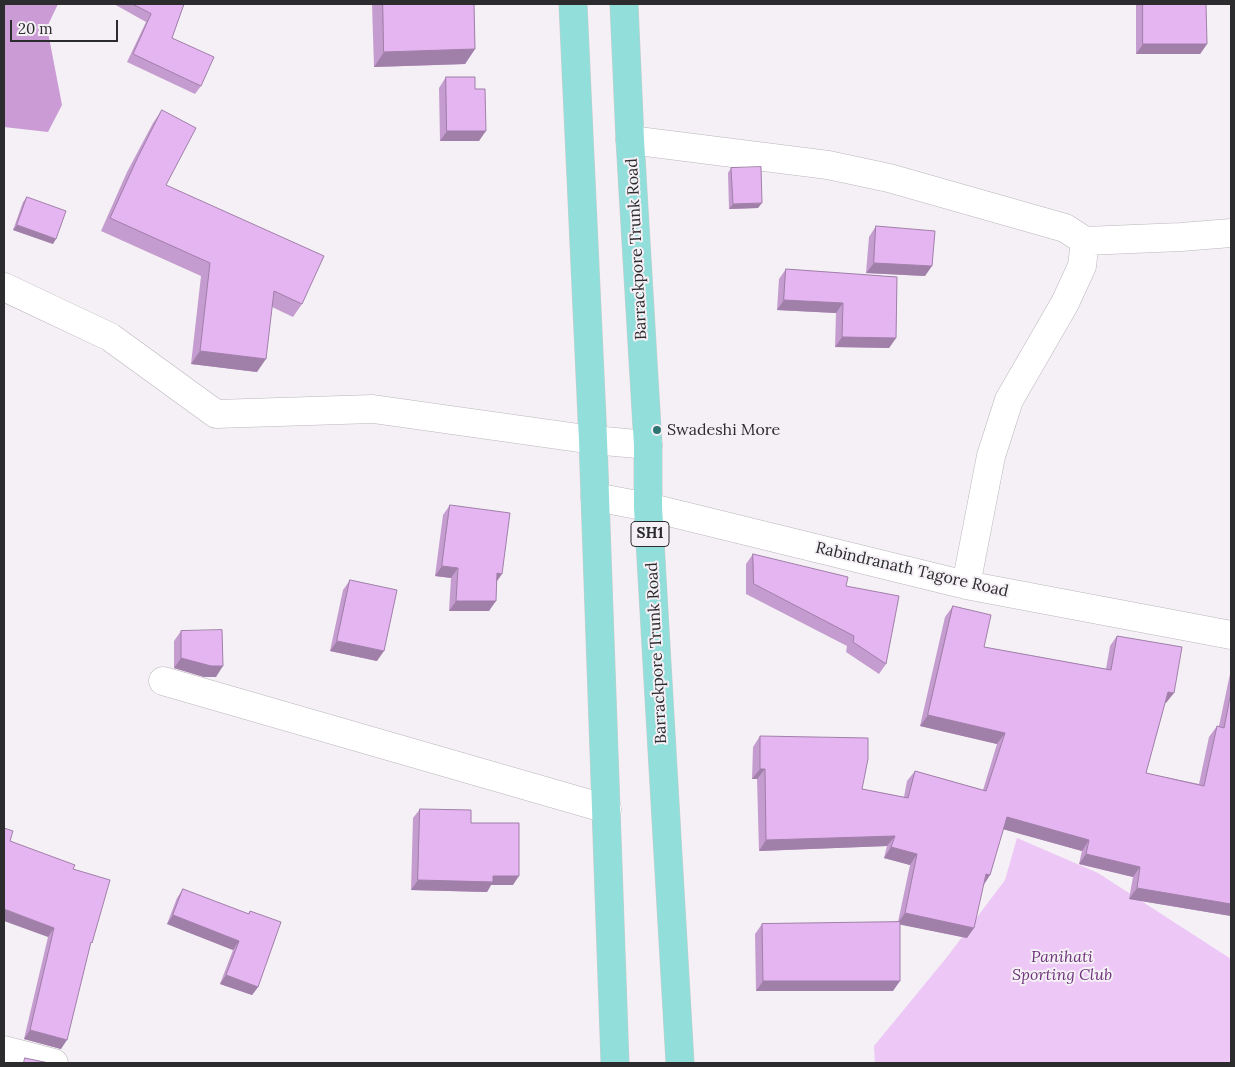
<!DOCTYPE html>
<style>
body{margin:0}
#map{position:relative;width:1235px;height:1067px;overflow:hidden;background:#f4f0f5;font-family:Lora,serif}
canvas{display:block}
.frame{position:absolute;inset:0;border:5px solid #2c2b2d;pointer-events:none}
.scale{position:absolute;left:10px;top:20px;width:108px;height:22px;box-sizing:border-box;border:2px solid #2c2b2d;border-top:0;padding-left:6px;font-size:15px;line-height:18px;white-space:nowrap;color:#2c2b2d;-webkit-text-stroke:4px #f4f0f5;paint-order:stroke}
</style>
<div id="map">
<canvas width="1235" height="1067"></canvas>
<div class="frame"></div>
<div class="scale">20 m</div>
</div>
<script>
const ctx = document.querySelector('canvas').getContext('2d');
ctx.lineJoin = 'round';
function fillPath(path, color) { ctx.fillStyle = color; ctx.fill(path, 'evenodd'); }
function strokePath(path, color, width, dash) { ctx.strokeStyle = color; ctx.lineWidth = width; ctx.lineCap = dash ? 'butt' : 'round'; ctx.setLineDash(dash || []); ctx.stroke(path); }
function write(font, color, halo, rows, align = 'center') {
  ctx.font = font + ' Lora,serif'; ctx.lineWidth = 4; ctx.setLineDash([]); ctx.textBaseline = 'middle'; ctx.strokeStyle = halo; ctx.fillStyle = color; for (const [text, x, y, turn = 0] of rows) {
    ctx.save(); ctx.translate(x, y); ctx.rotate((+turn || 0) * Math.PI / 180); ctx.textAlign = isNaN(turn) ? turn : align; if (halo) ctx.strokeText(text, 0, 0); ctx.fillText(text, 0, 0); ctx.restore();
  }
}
fillPath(new Path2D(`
 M 1017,838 L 1098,873 L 1231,959 L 1231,1063 L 875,1063 L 874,1046 L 947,957 L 1005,880 Z`), '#edc7f6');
fillPath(new Path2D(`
 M 4,4 L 58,4 L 47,27 L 62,105 L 48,132 L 4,127 Z`), '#cb9bd6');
const street = new Path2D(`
 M 630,140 L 828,165 L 889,178 L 1065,228 L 1085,241 L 1082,266 L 1065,303 L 1009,400 L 991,456 L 966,585
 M 1085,241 L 1181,237 L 1231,233
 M 4,287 L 110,337 L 216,414 L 373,409 L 593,440 L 648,445
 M 595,497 L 648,507 L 966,585 L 1231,635
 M 163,681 L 607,809
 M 4,1050 L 54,1063`);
const primary = new Path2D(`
 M 573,4 L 593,440 L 615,1063
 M 624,4 L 630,140 L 648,445 L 648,507 L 680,1063`);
strokePath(street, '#bab6bb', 29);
strokePath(primary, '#cccccd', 29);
strokePath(street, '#fff', 28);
strokePath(primary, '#92deda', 28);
fillPath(new Path2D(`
 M 114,4 L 184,4 L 172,38 L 201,86 L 195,94 L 127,62 L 146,22 Z
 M 372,4 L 474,4 L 475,49 L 465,64 L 374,67 Z
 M 1136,4 L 1206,4 L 1207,44 L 1200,54 L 1136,54 Z
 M 446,77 L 475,89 L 479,141 L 440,141 L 439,88 Z
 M 162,110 L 166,185 L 302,304 L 293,317 L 272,307 L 257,372 L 191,364 L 201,276 L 101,231 L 127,172 L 153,123 Z
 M 731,168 L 758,208 L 729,209 L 728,173 Z
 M 27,197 L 53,244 L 13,230 L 23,202 Z
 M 876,226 L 925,276 L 866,273 L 869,237 Z
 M 786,269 L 897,277 L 896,338 L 889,348 L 835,347 L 836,313 L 777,310 L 779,279 Z
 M 450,505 L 497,581 L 489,611 L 449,611 L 451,578 L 435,576 L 443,515 Z
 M 753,554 L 846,586 L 886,664 L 879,674 L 846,652 L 847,646 L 746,594 L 746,564 Z
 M 350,580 L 377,661 L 330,651 L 343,590 Z
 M 953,606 L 984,647 L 1106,669 L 1110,646 L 1117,636 L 1166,703 L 1165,703 L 1146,773 L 1199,784 L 1209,737 L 1217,726 L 1219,726 L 1230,674 L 1231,672 L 1231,916 L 1129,899 L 1133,877 L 1079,864 L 1082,851 L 1003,829 L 990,875 L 983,885 L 967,938 L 900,924 L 893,991 L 756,991 L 755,934 L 762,924 L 898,922 L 910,865 L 884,858 L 887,846 L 759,851 L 757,779 L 752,779 L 753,747 L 760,736 L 862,789 L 904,797 L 907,781 L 915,771 L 983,790 L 997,744 L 920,726 L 945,617 Z
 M 181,631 L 216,677 L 204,677 L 174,668 L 174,641 Z
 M 420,809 L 471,823 L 513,885 L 491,885 L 487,892 L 411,890 L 413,818 Z
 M 10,841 L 73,869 L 90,946 L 61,1049 L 24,1039 L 48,937 Z
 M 183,889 L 248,914 L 250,911 L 258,987 L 252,995 L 220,984 L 233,950 L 167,924 L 177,898 Z`), '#c59ccf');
fillPath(new Path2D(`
 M 1143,44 L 1207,44 L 1200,54 L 1136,54 Z
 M 475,49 L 465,64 L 374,67 L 384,52 Z
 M 447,131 L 486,131 L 479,141 L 440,141 Z
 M 762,203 L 758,208 L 729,209 L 733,204 Z
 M 17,225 L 56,239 L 53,244 L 13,230 Z
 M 874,263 L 932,266 L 925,276 L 866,273 Z
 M 784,300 L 843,303 L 836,313 L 777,310 Z
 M 842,337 L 896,338 L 889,348 L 835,347 Z
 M 200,351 L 266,359 L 257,372 L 191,364 Z
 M 442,566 L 458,568 L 451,578 L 435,576 Z
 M 497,573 L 502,574 L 495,584 Z
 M 456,601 L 496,601 L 489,611 L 449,611 Z
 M 337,641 L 384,651 L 377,661 L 330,651 Z
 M 181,658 L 223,666 L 216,677 L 204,677 L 174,668 Z
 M 1168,692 L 1174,693 L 1166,703 L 1161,702 Z
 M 928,715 L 1005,733 L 997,744 L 920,726 Z
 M 760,769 L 765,769 L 757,779 L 752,779 Z
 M 1007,817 L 1089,840 L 1082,851 L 999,828 Z
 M 895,836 L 887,846 L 759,851 L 766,840 Z
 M 891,847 L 917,854 L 910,865 L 884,858 Z
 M 1086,854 L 1140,867 L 1133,877 L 1079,864 Z
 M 986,874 L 990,875 L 983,886 Z
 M 493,876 L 519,876 L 513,885 L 491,885 L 487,892 L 411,890 L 418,880 Z
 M 1137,888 L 1231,904 L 1231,916 L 1129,899 Z
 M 4,909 L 54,928 L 48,937 L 4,921 Z
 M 905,913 L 974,928 L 967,938 L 897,924 Z
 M 173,915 L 239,941 L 233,950 L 167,924 Z
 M 226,975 L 258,987 L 252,995 L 220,984 Z
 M 763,981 L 900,981 L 893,991 L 756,991 Z
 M 30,1030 L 67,1040 L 61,1049 L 24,1039 Z`), '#a07fa9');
const building = new Path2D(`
 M 133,4 L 184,4 L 172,38 L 214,57 L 201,86 L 133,54 L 151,14 Z
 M 383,4 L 474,4 L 475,49 L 384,52 Z
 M 1143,4 L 1206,4 L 1207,44 L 1143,44 Z
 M 446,77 L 475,77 L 475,89 L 485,89 L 486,131 L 447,131 Z
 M 162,110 L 196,128 L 166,185 L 324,256 L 302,304 L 274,291 L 266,359 L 200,351 L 210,263 L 110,218 L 137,159 Z
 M 761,167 L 762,203 L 733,204 L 731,168 Z
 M 27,197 L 66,211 L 56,239 L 17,225 Z
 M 876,226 L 935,231 L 932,266 L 874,263 Z
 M 786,269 L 897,277 L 896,338 L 842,337 L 843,303 L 784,300 Z
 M 450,505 L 510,513 L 502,574 L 497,573 L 496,601 L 456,601 L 458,568 L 442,566 Z
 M 753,554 L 848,577 L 846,586 L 899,596 L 886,664 L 853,642 L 854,636 L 754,584 Z
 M 350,580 L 397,590 L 384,651 L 337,641 Z
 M 953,606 L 991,615 L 984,647 L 1111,670 L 1117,636 L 1182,647 L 1174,693 L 1168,692 L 1146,773 L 1204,786 L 1217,726 L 1224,728 L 1231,692 L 1231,904 L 1137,888 L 1140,867 L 1086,854 L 1089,840 L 1007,817 L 990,875 L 986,874 L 974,928 L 905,913 L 917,854 L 891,847 L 895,836 L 766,840 L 765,769 L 760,769 L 760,736 L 868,738 L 868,759 L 862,789 L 908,798 L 915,771 L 986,791 L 1005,733 L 928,715 Z
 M 222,630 L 223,666 L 211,666 L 181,658 L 181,631 Z
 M 420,809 L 471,810 L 471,823 L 519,823 L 519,876 L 493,876 L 493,882 L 418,880 Z
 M 4,828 L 13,831 L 10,841 L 75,865 L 73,869 L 110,880 L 92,943 L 91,942 L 67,1040 L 30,1030 L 54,928 L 4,909 Z
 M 183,889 L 249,914 L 250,911 L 281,922 L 258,987 L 226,975 L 239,941 L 173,915 Z
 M 900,922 L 900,981 L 763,981 L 762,924 Z
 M 25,1058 L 49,1063 L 24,1063 Z`);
fillPath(building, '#e5b5f1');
strokePath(building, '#a07fa9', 1);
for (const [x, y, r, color] of [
 [657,430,5,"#2d7672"]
]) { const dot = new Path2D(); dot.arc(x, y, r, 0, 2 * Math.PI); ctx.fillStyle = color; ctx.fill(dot); strokePath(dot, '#f4f0f5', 2); }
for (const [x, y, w] of [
 [650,534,38]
]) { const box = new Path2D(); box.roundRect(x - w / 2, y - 12.5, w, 25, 4); ctx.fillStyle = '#f4f0f5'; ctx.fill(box); strokePath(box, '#2c2b2d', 1); }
write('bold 15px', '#2c2b2d', null, [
 ["SH1",650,534]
]);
write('16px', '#2c2b2d', '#f4f0f5', [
 ["Barrackpore Trunk Road",637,249,-93],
 ["Rabindranath Tagore Road",912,570,13],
 ["Barrackpore Trunk Road",657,653,-93]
]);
write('16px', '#2c2b2d', '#f4f0f5', [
 ["Swadeshi More",667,430]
], 'left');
write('italic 16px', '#6f357d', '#f4f0f5', [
 ["Panihati",1062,957],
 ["Sporting Club",1062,975]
]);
</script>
